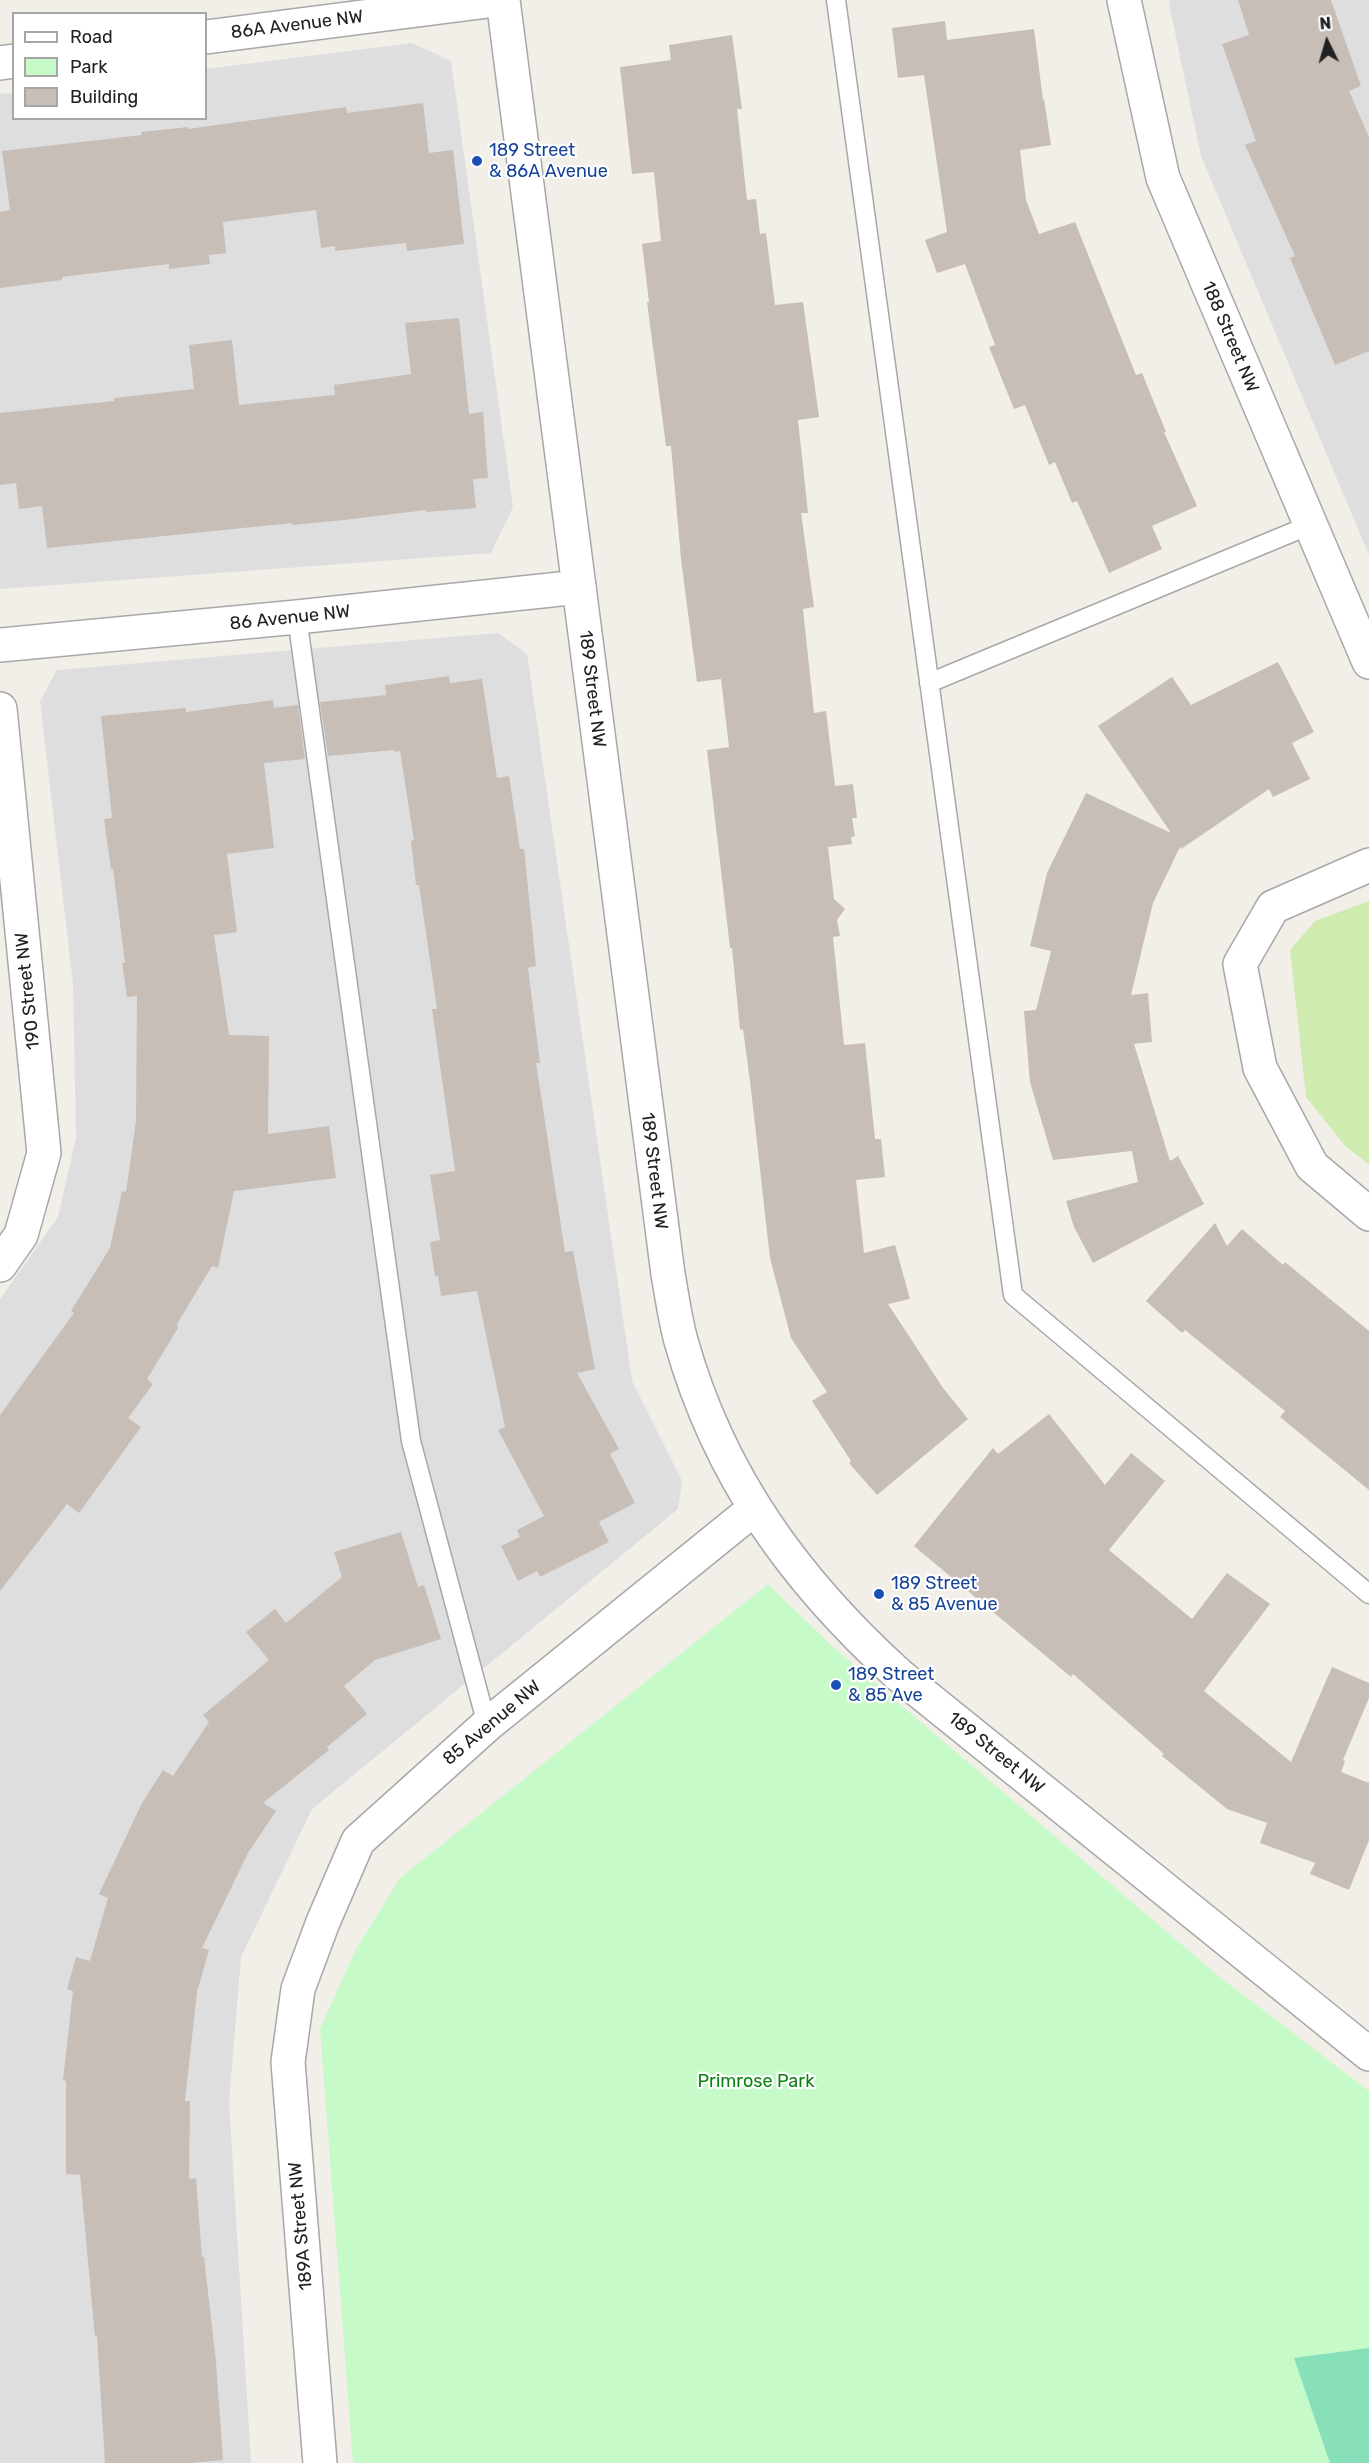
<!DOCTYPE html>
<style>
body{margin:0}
#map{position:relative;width:1369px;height:2463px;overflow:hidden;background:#f2eee8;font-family:Rubik,sans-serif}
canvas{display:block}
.legend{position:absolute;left:12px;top:12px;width:195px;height:108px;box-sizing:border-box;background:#fff;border:2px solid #a6a6a6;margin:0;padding:8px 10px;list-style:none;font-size:18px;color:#212121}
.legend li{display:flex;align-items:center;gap:12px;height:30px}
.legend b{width:30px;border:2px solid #a6a6a6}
.north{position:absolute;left:1297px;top:12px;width:60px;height:60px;-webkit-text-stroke:4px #fff;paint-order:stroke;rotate:355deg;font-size:16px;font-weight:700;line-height:24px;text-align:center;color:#212121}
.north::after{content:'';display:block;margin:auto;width:21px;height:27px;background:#212121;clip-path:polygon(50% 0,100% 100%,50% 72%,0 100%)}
</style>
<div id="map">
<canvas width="1369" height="2463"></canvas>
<ul class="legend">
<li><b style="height:8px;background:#fff"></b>Road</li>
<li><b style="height:16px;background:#c7fac9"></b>Park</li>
<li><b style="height:16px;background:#c7beb7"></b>Building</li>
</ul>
<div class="north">N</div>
</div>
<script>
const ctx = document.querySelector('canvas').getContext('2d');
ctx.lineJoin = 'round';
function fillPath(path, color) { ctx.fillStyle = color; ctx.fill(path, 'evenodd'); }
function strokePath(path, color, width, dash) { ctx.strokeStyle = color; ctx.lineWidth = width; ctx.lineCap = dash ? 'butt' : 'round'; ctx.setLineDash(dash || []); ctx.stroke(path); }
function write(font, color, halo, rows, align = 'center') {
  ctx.font = font + ' Rubik,sans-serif'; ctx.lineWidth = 4.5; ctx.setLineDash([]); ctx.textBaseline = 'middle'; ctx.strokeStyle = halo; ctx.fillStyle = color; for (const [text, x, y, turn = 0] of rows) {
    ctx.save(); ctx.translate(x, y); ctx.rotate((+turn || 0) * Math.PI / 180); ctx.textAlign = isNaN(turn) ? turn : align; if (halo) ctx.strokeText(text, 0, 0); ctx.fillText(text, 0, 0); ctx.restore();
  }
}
fillPath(new Path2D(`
 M 1171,0 L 1369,0 L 1369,555 L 1201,156 L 1169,4 Z
 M 412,43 L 451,61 L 513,507 L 491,553 L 0,589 L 0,94 L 13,93 L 14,118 L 206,118 L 206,69 Z
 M 498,633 L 527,654 L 632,1381 L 682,1481 L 678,1509 L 312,1809 L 241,1957 L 229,2102 L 251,2463 L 0,2463 L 0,1299 L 58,1217 L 76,1138 L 73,984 L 40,701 L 57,670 Z`), '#dfdedf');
fillPath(new Path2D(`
 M 1369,901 L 1369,1164 L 1346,1147 L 1306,1097 L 1290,950 L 1315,921 Z`), '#cfebaf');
fillPath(new Path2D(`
 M 768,1584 L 834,1648 L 1221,1978 L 1369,2091 L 1369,2463 L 353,2463 L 320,2029 L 355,1951 L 400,1878 Z`), '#c7fac9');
fillPath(new Path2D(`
 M 1369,2348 L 1369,2463 L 1330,2463 L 1294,2358 Z`), '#87e0ba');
fillPath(new Path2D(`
 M 1238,0 L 1331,0 L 1361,86 L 1349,91 L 1369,137 L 1369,351 L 1335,365 L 1290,258 L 1295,256 L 1245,145 L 1256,141 L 1222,44 L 1249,35 Z
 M 945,21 L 947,40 L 1034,29 L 1043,100 L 1044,99 L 1051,145 L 1020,150 L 1026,200 L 1039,234 L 1075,222 L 1136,375 L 1142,373 L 1166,432 L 1164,432 L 1197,506 L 1152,526 L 1162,549 L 1109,573 L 1077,501 L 1072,503 L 1055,462 L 1049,465 L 1025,405 L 1014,409 L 989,347 L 995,345 L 965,264 L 937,273 L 925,240 L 947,232 L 924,75 L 898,78 L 892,28 Z
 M 732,35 L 742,109 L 737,109 L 747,200 L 756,199 L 760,234 L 766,233 L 775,305 L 803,302 L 819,417 L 798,420 L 808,513 L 801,513 L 814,607 L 803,609 L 814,713 L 826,711 L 835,786 L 853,784 L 857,818 L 852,818 L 855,836 L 851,837 L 852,844 L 828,847 L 834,899 L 845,909 L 837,920 L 840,936 L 833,937 L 844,1045 L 865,1043 L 875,1139 L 881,1139 L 885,1177 L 856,1180 L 864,1253 L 895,1245 L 910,1299 L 888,1304 L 943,1388 L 968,1419 L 877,1495 L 849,1463 L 851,1461 L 812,1401 L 827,1392 L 791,1338 L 770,1258 L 750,1081 L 743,1029 L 740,1030 L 732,948 L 730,948 L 707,750 L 729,747 L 721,679 L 697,682 L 681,559 L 671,446 L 666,446 L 647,302 L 649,302 L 642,244 L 661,241 L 654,172 L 632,174 L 620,67 L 671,60 L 669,45 Z
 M 423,103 L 429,153 L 453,150 L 464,244 L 407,251 L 406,243 L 335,251 L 335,246 L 321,248 L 316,210 L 223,222 L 226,253 L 209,255 L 210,264 L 169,269 L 169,264 L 62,277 L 62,280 L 0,288 L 0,212 L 10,210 L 2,151 L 142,135 L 141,132 L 188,127 L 188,129 L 346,107 L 347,113 Z
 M 459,318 L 469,414 L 483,412 L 488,478 L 473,479 L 476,508 L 426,512 L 426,510 L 344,520 L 293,525 L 292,523 L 47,548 L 42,506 L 19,509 L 16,483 L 0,485 L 0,413 L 114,401 L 114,398 L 194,389 L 189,345 L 232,340 L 239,405 L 335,395 L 334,385 L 411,374 L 405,323 Z
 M 1278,662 L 1314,732 L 1292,743 L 1310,779 L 1273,797 L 1269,789 L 1181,849 L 1180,847 L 1153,903 L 1131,995 L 1148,993 L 1152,1042 L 1134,1044 L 1170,1161 L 1178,1156 L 1204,1204 L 1093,1263 L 1074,1227 L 1066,1201 L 1138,1182 L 1132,1151 L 1053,1160 L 1030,1082 L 1024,1011 L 1036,1010 L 1051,951 L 1030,946 L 1047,873 L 1086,793 L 1171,833 L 1098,726 L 1172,677 L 1191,705 Z
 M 449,676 L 450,683 L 482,679 L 497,778 L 509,776 L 520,849 L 524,849 L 536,966 L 528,968 L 540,1063 L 536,1063 L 565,1252 L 573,1251 L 595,1369 L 577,1373 L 619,1449 L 610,1454 L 635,1503 L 599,1522 L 609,1542 L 540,1577 L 537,1571 L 518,1581 L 501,1546 L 520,1537 L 517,1530 L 544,1516 L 498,1430 L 505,1427 L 477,1291 L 441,1296 L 438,1276 L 435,1277 L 430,1242 L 440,1240 L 430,1175 L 455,1171 L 432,1009 L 437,1009 L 419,885 L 416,885 L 411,841 L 414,840 L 400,751 L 394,752 L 394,750 L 328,756 L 320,702 L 386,695 L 385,685 Z
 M 273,700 L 274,708 L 298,705 L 305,759 L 264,763 L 274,848 L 227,854 L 237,932 L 214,935 L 229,1035 L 269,1036 L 268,1134 L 329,1126 L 336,1178 L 234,1191 L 218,1268 L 212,1266 L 177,1324 L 178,1328 L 147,1379 L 153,1384 L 128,1418 L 141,1427 L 79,1513 L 67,1504 L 0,1591 L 0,1415 L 74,1313 L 71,1311 L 110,1248 L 122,1191 L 126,1192 L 136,1121 L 137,996 L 127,997 L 122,963 L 125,963 L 113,869 L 111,869 L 104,819 L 112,818 L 101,716 L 186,708 L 186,712 Z
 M 1215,1223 L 1227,1246 L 1242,1229 L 1283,1265 L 1285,1262 L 1369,1331 L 1369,1490 L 1280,1417 L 1285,1411 L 1185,1330 L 1182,1333 L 1146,1301 Z
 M 1049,1414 L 1105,1485 L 1131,1453 L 1165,1481 L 1109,1550 L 1192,1619 L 1227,1573 L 1270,1604 L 1204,1691 L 1291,1762 L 1332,1667 L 1369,1683 L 1369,1698 L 1343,1760 L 1345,1761 L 1341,1772 L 1369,1783 L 1369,1840 L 1349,1890 L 1310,1874 L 1315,1863 L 1260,1843 L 1267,1823 L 1227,1809 L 1162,1756 L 1164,1754 L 1073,1674 L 1071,1677 L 914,1546 L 993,1448 L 998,1454 Z
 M 401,1532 L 418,1587 L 424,1585 L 441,1639 L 375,1660 L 344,1686 L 367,1714 L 327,1747 L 329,1750 L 263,1803 L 276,1811 L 248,1853 L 202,1948 L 209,1950 L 197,1992 L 185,2101 L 190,2101 L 189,2179 L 196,2178 L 202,2257 L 204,2257 L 216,2362 L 223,2460 L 192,2463 L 105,2463 L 97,2336 L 95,2337 L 80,2175 L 66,2174 L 66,2081 L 63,2080 L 73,1991 L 67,1989 L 76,1957 L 90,1961 L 108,1898 L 99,1894 L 142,1803 L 163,1770 L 173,1776 L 209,1722 L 203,1715 L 269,1660 L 246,1632 L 275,1609 L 286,1623 L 342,1577 L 334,1552 Z`), '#c7beb7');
const service = new Path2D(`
 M 836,0 L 1013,1295 L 1369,1594
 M 297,617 L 411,1441 L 487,1725
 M 929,683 L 1310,525`);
const minor = new Path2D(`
 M 1124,0 L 1163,178 L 1369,662
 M 206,37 L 496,0
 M 0,63 L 14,61
 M 0,645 L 297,617 L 579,587
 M 0,709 L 44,1153 L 21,1235 L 0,1265
 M 1369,865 L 1273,907 L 1240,964 L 1260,1068 L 1312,1166 L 1369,1214
 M 320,2463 L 288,2062 L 298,1989 L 323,1922 L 358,1841 L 487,1725 L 754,1509`);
const tertiary = new Path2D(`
 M 503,0 L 668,1274 C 672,1296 675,1319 681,1341 C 719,1476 795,1581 899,1675 L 1369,2054`);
strokePath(service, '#a8a8a8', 21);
strokePath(minor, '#a8a8a8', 36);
strokePath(tertiary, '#a8a8a8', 36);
strokePath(service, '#fff', 18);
strokePath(minor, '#fff', 33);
strokePath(tertiary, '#fff', 33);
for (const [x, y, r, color] of [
 [477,161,6,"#1a4fb4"],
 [879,1594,6,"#1a4fb4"],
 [836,1685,6,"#1a4fb4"]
]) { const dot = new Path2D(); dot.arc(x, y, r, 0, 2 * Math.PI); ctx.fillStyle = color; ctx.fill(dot); strokePath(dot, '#fff', 2); }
write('18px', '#212121', '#fff', [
 ["86A Avenue NW",297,25,-7],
 ["188 Street NW",1230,337,67],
 ["86 Avenue NW",290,618,-6],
 ["189 Street NW",592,689,83],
 ["190 Street NW",28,991,-96],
 ["189 Street NW",654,1171,83],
 ["85 Avenue NW",492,1723,-40],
 ["189 Street NW",996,1753,39],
 ["189A Street NW",301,2226,-95]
]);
write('18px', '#164399', '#fff', [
 ["189 Street",489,151],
 ["& 86A Avenue",489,172],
 ["189 Street",891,1584],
 ["& 85 Avenue",891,1605],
 ["189 Street",848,1675],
 ["& 85 Ave",848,1696]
], 'left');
write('18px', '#0c8311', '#fff', [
 ["Primrose Park",756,2082]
]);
</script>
